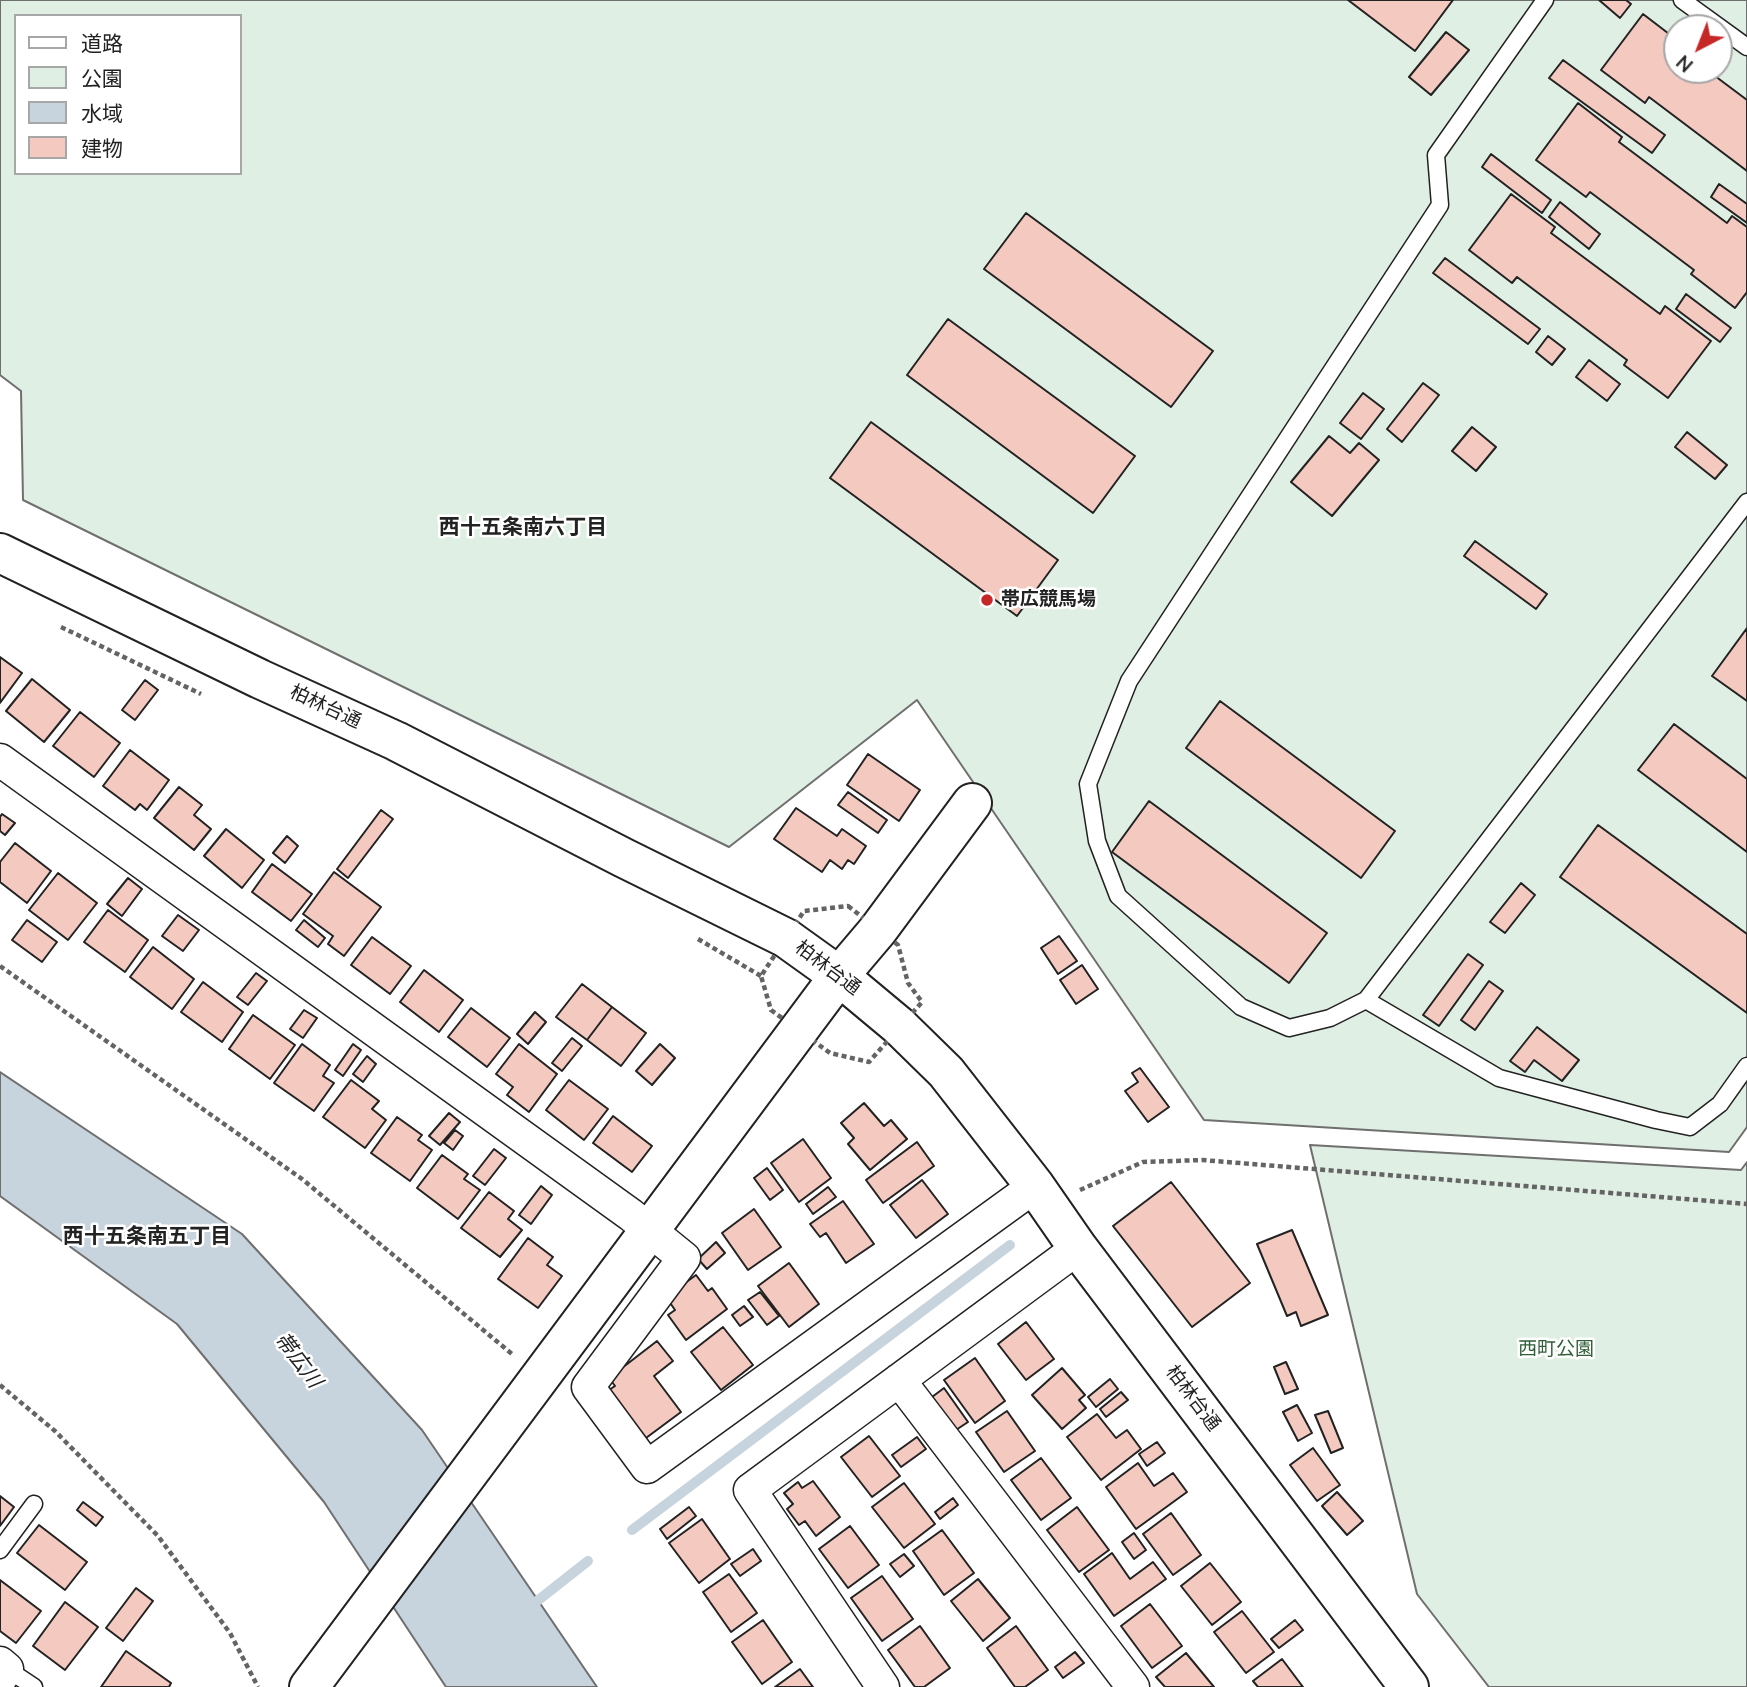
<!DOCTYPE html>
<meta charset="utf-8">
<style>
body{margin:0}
#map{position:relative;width:1747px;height:1687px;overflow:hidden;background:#fff;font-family:"Nunito Sans","Noto Sans JP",sans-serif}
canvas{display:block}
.legend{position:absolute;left:14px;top:14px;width:228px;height:161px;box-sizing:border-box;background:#fff;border:2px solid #a7a7a7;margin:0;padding:9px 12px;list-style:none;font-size:21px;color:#222}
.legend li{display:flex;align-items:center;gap:14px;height:35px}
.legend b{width:35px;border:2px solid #a7a7a7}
.north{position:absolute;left:1663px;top:14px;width:70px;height:70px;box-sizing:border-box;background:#fff;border:2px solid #a7a7a7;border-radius:50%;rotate:222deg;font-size:19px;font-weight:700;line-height:28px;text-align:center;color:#222}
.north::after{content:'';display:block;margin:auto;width:24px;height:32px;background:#c62828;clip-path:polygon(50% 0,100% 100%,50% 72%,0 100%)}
</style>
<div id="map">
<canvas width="1747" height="1687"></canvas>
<ul class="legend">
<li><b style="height:9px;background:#fff"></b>道路</li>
<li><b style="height:19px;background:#e0efe3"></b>公園</li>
<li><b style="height:19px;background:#c7d3dd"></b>水域</li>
<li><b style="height:19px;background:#f3c9c0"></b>建物</li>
</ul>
<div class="north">N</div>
</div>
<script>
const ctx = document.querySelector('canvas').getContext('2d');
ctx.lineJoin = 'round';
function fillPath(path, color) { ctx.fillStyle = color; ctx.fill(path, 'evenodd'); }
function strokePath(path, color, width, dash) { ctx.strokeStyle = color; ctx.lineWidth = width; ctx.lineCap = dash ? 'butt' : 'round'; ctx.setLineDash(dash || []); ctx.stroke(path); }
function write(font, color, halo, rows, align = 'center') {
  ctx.font = font + ' "Nunito Sans","Noto Sans JP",sans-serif'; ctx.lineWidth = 5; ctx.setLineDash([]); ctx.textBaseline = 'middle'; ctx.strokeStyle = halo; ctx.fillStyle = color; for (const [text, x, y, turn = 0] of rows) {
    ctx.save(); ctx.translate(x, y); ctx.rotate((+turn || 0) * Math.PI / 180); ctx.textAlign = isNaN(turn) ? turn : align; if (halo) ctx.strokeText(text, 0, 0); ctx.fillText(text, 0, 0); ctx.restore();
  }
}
const green = new Path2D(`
 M 0,0 L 1747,0 L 1747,1127 L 1729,1152 L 1204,1120 L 917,700 L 729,847 L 23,500 L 21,391 L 0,375 ZM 16,16 L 240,16 L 240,173 L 16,173 ZM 1677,28 L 1719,28 L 1719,70 L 1677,70 Z
 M 1310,1145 L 1741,1170 L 1747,1162 L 1747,1687 L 1489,1687 L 1417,1594 Z`);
fillPath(green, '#e0efe3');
strokePath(green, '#6f6f6f', 2);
const water = new Path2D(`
 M 0,1072 L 242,1234 L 422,1430 L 597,1687 L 446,1687 L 324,1502 L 177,1324 L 0,1196 Z`);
fillPath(water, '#c7d3dd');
strokePath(water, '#6f6f6f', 2);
strokePath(new Path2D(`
 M 632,1530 L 1010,1245
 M 527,1609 L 588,1561`), '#c7d3dd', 10);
const building = new Path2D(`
 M 1348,0 L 1453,0 L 1415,51 Z
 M 1599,0 L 1626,0 L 1631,4 L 1620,18 Z
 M 1643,14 L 1677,40 L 1677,70 L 1707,70 L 1747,100 L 1747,171 L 1649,97 L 1645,103 L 1601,70 Z
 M 1446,32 L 1469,50 L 1431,95 L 1409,77 Z
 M 1563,60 L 1665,135 L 1652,153 L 1549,78 Z
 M 1578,103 L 1622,137 L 1619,142 L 1727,223 L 1732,216 L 1747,227 L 1747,292 L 1735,308 L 1691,274 L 1694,270 L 1590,192 L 1586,197 L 1536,160 Z
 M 1491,154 L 1551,200 L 1542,213 L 1482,167 Z
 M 1719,184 L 1747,204 L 1747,223 L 1711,197 Z
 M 1511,194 L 1555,227 L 1551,233 L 1660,314 L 1665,306 L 1711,341 L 1668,398 L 1624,365 L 1627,360 L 1517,277 L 1512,283 L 1469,250 Z
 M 1560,202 L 1600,234 L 1589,249 L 1549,217 Z
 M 1026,213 L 1213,351 L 1171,407 L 984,269 Z
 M 1445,258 L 1540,329 L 1528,344 L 1433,273 Z
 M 1686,294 L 1731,328 L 1720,342 L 1676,309 Z
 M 948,319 L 1135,456 L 1093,513 L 907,375 Z
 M 1548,336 L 1565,349 L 1552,365 L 1536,352 Z
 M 1589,360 L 1620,384 L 1607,401 L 1576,377 Z
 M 1423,383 L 1439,395 L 1402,442 L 1387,429 Z
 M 1363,393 L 1384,409 L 1361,439 L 1340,423 Z
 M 871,422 L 1058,560 L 1017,616 L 830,478 Z
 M 1472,427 L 1496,447 L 1476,471 L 1452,451 Z
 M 1687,432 L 1727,465 L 1715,479 L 1675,447 Z
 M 1329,436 L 1350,453 L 1359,443 L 1379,460 L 1332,516 L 1291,482 Z
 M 1475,541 L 1547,594 L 1536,609 L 1464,556 Z
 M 1747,628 L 1747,701 L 1712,676 Z
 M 0,657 L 22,673 L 0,703 Z
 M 32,679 L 70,710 L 44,742 L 6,711 Z
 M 145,680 L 158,690 L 135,720 L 122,710 Z
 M 1220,701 L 1395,831 L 1361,878 L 1186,748 Z
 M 80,712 L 120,743 L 94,777 L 53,746 Z
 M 1674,724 L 1747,779 L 1747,852 L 1638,770 Z
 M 130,750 L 169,780 L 147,810 L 140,804 L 135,810 L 103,786 Z
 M 868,754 L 920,790 L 899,821 L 847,785 Z
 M 179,787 L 202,805 L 194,815 L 211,829 L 194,850 L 154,818 Z
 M 848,792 L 887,820 L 878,833 L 838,805 Z
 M 1149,801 L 1327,933 L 1289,983 L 1112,852 Z
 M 796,808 L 837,836 L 842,829 L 866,846 L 854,864 L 848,860 L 842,869 L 830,860 L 822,872 L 774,839 Z
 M 381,810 L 393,819 L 348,878 L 337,869 Z
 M 2,814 L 15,823 L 5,835 L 0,831 L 0,817 Z
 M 1598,825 L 1747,934 L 1747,1013 L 1560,877 Z
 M 226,829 L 264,860 L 242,888 L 204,856 Z
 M 287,836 L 298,846 L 285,863 L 273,853 Z
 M 15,843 L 51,871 L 27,903 L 0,882 L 0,862 Z
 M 272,864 L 312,894 L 291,921 L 252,892 Z
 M 334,872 L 381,907 L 344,956 L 328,944 L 333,936 L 303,914 Z
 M 58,873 L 97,903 L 68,940 L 29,910 Z
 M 128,878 L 142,889 L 122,916 L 107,904 Z
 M 1521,883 L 1535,895 L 1505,933 L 1490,922 Z
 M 108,910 L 148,940 L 125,972 L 84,942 Z
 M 178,915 L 199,930 L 183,951 L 162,936 Z
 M 27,920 L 57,942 L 42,962 L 12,940 Z
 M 304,920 L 325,938 L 318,947 L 296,930 Z
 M 1059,936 L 1077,961 L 1058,974 L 1041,948 Z
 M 372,937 L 411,966 L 390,994 L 351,965 Z
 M 153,947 L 194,979 L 172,1009 L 130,977 Z
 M 1468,954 L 1483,965 L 1439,1026 L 1423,1015 Z
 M 1082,965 L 1098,989 L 1076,1004 L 1060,980 Z
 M 424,970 L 463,1000 L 439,1032 L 400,1002 Z
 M 256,973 L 267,981 L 248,1005 L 237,997 Z
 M 1489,981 L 1503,991 L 1475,1030 L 1461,1020 Z
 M 203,982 L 243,1012 L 222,1042 L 181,1012 Z
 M 582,984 L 612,1007 L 587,1040 L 556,1017 Z
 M 612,1007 L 646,1033 L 621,1066 L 587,1040 Z
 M 471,1008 L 510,1038 L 487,1067 L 448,1037 Z
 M 304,1010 L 317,1018 L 303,1038 L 290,1029 Z
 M 535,1012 L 546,1022 L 528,1044 L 517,1034 Z
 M 253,1015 L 295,1045 L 270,1079 L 229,1049 Z
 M 1537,1027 L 1579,1060 L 1562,1081 L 1534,1060 L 1525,1072 L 1510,1061 Z
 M 572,1038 L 582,1046 L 562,1071 L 552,1063 Z
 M 302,1044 L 330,1065 L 323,1076 L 334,1083 L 314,1111 L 274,1083 Z
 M 353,1044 L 361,1050 L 343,1076 L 335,1070 Z
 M 519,1044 L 557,1074 L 529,1112 L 507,1095 L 513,1087 L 496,1074 Z
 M 660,1044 L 675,1058 L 652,1085 L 636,1071 Z
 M 367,1056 L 376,1064 L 363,1082 L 353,1074 Z
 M 1140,1068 L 1169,1107 L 1148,1122 L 1125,1091 L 1138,1082 L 1132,1073 Z
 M 351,1080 L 379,1101 L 372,1109 L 386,1120 L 365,1148 L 323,1117 Z
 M 569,1080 L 608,1109 L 584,1140 L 546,1110 Z
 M 864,1103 L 884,1126 L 891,1120 L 907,1139 L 870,1170 L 848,1144 L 854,1138 L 841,1123 Z
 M 449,1113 L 460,1122 L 440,1145 L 429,1136 Z
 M 613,1116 L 652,1146 L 632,1172 L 593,1143 Z
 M 397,1117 L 422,1135 L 418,1140 L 432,1150 L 410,1181 L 371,1153 Z
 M 455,1130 L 463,1136 L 453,1150 L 444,1143 Z
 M 803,1139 L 831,1178 L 799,1202 L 771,1163 Z
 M 917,1142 L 934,1166 L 883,1203 L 866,1180 Z
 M 494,1149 L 506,1158 L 485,1185 L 473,1176 Z
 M 442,1155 L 468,1174 L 464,1179 L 480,1190 L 458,1219 L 417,1188 Z
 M 767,1168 L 783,1190 L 770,1200 L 754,1178 Z
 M 922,1180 L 948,1214 L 916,1238 L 890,1205 Z
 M 1171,1182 L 1250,1283 L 1192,1327 L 1113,1226 Z
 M 541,1186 L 552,1195 L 531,1224 L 519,1215 Z
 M 828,1187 L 836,1197 L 813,1214 L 806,1204 Z
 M 489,1192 L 514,1211 L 508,1219 L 522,1230 L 500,1257 L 461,1228 Z
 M 843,1201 L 874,1244 L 846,1263 L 826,1233 L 820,1237 L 810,1224 Z
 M 754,1209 L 781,1247 L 748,1270 L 722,1233 Z
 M 1292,1230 L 1328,1315 L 1301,1326 L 1296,1312 L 1287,1316 L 1257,1244 Z
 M 528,1238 L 553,1257 L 547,1265 L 562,1276 L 538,1308 L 498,1279 Z
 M 716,1242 L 725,1253 L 707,1269 L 698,1259 Z
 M 789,1263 L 819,1304 L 789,1327 L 758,1286 Z
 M 696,1275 L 708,1291 L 712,1288 L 727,1309 L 686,1340 L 668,1315 L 675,1310 L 666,1297 Z
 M 760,1292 L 779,1316 L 767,1325 L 748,1300 Z
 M 744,1306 L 753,1317 L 740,1326 L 732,1315 Z
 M 1026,1322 L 1054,1359 L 1026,1380 L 998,1344 Z
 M 723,1327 L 753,1365 L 721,1390 L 691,1352 Z
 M 657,1341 L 673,1361 L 654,1376 L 681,1412 L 646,1438 L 609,1390 L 615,1386 L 609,1378 Z
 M 975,1358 L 1005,1401 L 975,1423 L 944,1380 Z
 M 1286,1362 L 1298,1389 L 1285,1394 L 1274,1367 Z
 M 1062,1368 L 1085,1395 L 1079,1400 L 1086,1408 L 1062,1429 L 1032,1395 Z
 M 1110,1379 L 1118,1389 L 1096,1407 L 1088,1397 Z
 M 944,1388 L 968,1422 L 956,1430 L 932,1397 Z
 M 1121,1392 L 1128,1400 L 1106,1417 L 1100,1409 Z
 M 1297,1405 L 1312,1433 L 1298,1441 L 1283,1412 Z
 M 1007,1411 L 1035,1451 L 1004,1472 L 976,1432 Z
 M 1328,1411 L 1343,1448 L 1331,1453 L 1315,1415 Z
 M 1097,1414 L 1116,1438 L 1127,1430 L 1141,1449 L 1101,1480 L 1067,1437 Z
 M 869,1436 L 900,1476 L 872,1497 L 841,1457 Z
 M 917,1437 L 926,1449 L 901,1467 L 892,1455 Z
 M 1157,1442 L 1165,1453 L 1147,1466 L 1139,1454 Z
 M 1313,1448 L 1340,1485 L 1317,1501 L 1290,1465 Z
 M 1041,1458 L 1071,1498 L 1041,1520 L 1011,1480 Z
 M 1138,1463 L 1154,1486 L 1173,1473 L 1187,1492 L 1136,1529 L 1106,1487 Z
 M 813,1481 L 840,1517 L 816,1536 L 805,1521 L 799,1525 L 787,1509 L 793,1504 L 784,1493 L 798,1482 L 802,1488 Z
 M 904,1483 L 935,1524 L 904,1548 L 872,1507 Z
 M 1337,1492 L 1363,1521 L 1347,1535 L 1322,1506 Z
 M 0,1496 L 14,1507 L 0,1526 Z
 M 953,1498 L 958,1505 L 940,1519 L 935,1512 Z
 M 83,1502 L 103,1517 L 96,1526 L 77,1510 Z
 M 689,1507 L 696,1516 L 667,1539 L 660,1529 Z
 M 1077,1507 L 1109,1550 L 1079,1572 L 1047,1530 Z
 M 1171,1513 L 1201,1555 L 1173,1575 L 1143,1534 Z
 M 702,1519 L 730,1559 L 699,1583 L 669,1543 Z
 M 39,1525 L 87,1562 L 65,1590 L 17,1553 Z
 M 850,1526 L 879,1565 L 848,1588 L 819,1549 Z
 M 942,1530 L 974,1573 L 944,1595 L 913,1551 Z
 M 1134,1533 L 1146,1550 L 1134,1559 L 1122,1542 Z
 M 753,1549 L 761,1561 L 740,1576 L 731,1564 Z
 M 1112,1553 L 1130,1579 L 1153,1562 L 1166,1579 L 1114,1616 L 1084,1574 Z
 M 904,1554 L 914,1566 L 900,1577 L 890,1564 Z
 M 1210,1563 L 1241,1602 L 1212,1625 L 1181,1586 Z
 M 729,1574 L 757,1613 L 731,1632 L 703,1592 Z
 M 882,1576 L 913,1619 L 882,1641 L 851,1598 Z
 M 978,1579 L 1010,1618 L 983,1641 L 951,1601 Z
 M 0,1580 L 41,1611 L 16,1643 L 0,1631 Z
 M 136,1588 L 153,1601 L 123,1641 L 106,1628 Z
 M 65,1602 L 98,1627 L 65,1670 L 33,1646 Z
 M 1150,1604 L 1182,1646 L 1152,1668 L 1121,1626 Z
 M 1242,1611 L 1274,1652 L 1246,1673 L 1214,1632 Z
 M 763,1620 L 792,1662 L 762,1684 L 732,1642 Z
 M 1295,1620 L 1303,1630 L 1279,1648 L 1271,1639 Z
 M 920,1626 L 950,1668 L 924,1687 L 915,1687 L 888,1650 Z
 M 1016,1626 L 1048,1670 L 1025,1687 L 1015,1687 L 987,1648 Z
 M 126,1651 L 171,1683 L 169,1687 L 101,1687 Z
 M 1075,1652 L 1084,1663 L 1063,1678 L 1055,1667 Z
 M 1186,1653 L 1214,1687 L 1165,1687 L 1156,1677 Z
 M 1282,1659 L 1303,1687 L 1258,1687 L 1253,1681 Z
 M 800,1669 L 813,1687 L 775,1687 Z`);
fillPath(building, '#f3c9c0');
strokePath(building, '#222', 2);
const lane = new Path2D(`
 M 1545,0 L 1436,155 L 1440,205 L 1129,681 L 1088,784 L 1097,841 L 1118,896 L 1241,1007 L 1289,1028 L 1330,1018 L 1366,1000 L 1747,502
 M 1682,0 L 1747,47
 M 1366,1000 L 1499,1078 L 1656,1120 L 1690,1127 L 1720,1104 L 1747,1066
 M 0,1550 L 34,1504
 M 7,1669 L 34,1687`);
const street = new Path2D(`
 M 0,760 L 631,1215 L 684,1258 L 588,1387 L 647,1467 L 1035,1186
 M 899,1380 L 1133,1687
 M 0,1663 L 7,1669 L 0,1679
 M 883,1687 L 750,1490 L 1078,1248`);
const secondary = new Path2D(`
 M 0,553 L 260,679 L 396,741 L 624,858 L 786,938 L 839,976 L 899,1026 L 946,1072 L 1035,1186 L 1078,1248 L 1409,1687
 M 309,1687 L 839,976 L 878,930 L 972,803`);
strokePath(lane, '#222', 19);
strokePath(street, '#222', 35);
strokePath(secondary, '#222', 42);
strokePath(new Path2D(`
 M 61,627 L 201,694
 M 848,906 L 898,945 L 908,983 L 922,1002 L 869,1062 L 830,1053 L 771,1010 L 761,976 L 804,911 Z
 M 698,939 L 761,976
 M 0,966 L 302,1179 L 512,1354
 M 1080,1190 L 1143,1162 L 1202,1160 L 1747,1204
 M 0,1385 L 55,1431 L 158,1536 L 230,1633 L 258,1687`), '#646464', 4.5, [5, 3.5]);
strokePath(lane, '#fff', 16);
strokePath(street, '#fff', 32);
strokePath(secondary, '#fff', 38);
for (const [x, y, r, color] of [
 [987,600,7,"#c62828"]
]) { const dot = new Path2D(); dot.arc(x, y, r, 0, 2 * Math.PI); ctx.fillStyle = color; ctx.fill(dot); strokePath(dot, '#fff', 2.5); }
write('bold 19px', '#222', '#fff', [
 ["帯広競馬場",1001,600]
], 'left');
write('19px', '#222', '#fff', [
 ["柏林台通",325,708,25],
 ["柏林台通",827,969,37],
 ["柏林台通",1192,1399,53]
]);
write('19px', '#2f5e38', '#fff', [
 ["西町公園",1556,1350]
]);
write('bold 21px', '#222', '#fff', [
 ["西十五条南六丁目",523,529],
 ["西十五条南五丁目",147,1238]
]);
write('italic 21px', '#222', '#fff', [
 ["帯広川",297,1361,53]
]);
</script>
